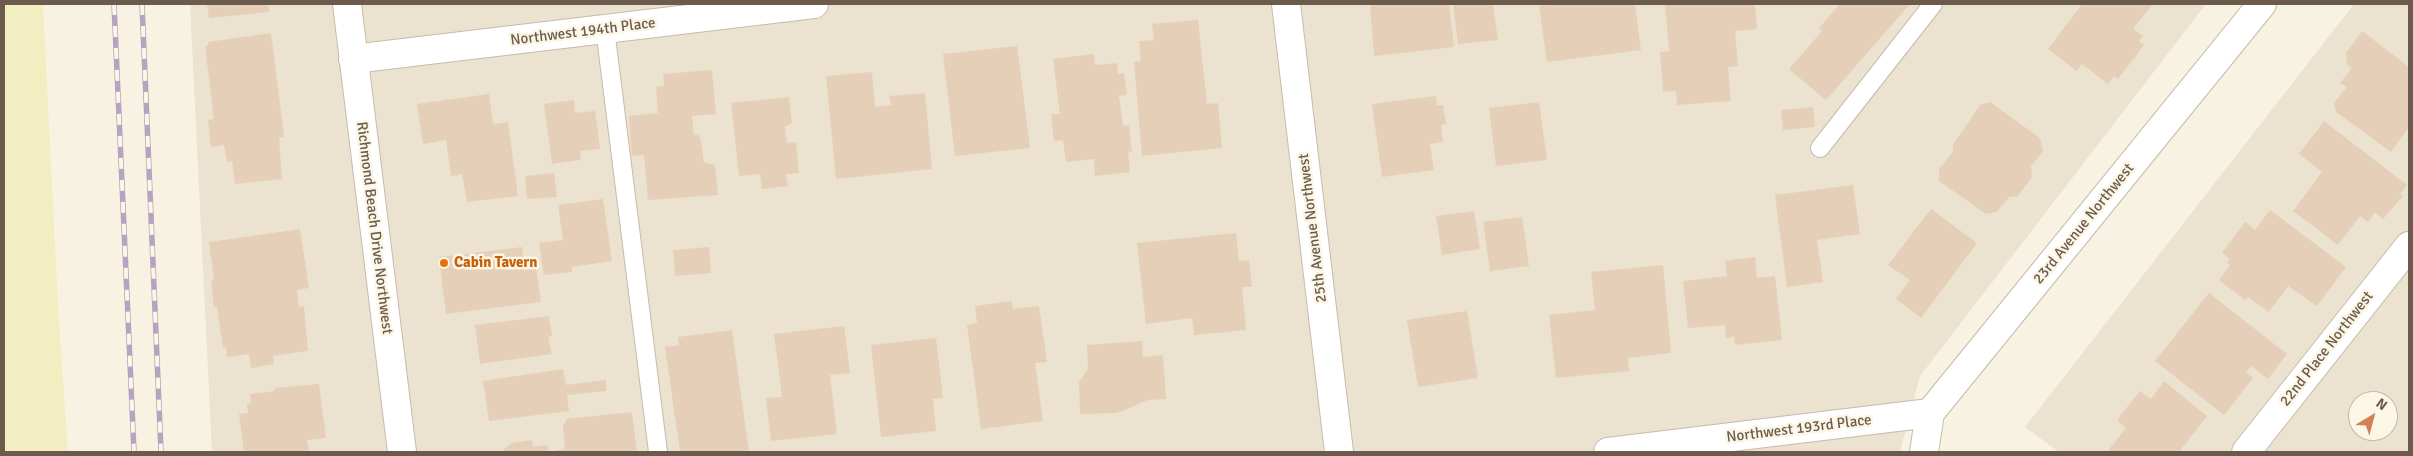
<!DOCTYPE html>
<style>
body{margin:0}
#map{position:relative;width:2413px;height:456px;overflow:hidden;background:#f8f2e2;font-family:Signika,sans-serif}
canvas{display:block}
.frame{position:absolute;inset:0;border:5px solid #6c5b4c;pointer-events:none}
.north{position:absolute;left:2348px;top:391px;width:50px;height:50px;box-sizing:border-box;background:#fcf6e7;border:1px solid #c2b8a9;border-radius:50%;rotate:37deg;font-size:14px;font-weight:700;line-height:20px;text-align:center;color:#6c5b4c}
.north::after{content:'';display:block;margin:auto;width:18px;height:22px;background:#d28157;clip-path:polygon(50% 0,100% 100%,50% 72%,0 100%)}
</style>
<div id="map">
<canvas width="2413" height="456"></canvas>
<div class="frame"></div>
<div class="north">N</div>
</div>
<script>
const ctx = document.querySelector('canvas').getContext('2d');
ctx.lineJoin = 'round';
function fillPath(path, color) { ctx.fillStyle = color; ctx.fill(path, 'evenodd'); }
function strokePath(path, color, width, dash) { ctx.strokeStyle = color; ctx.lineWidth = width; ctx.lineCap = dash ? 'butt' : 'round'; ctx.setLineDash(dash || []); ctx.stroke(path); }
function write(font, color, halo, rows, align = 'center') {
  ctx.font = font + ' Signika,sans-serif'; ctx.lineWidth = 5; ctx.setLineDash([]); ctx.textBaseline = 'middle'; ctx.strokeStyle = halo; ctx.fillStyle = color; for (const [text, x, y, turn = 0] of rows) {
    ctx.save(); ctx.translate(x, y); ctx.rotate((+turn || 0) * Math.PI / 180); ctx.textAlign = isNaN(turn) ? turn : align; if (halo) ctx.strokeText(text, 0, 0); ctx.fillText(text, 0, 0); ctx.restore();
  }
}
fillPath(new Path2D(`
 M 190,4 L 2206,4 L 1920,376 L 1900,452 L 212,452 Z
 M 2354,4 L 2409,4 L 2409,452 L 2059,452 L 2025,427 ZM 2358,401 L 2388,401 L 2388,431 L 2358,431 Z`), '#ece2d0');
fillPath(new Path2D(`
 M 4,4 L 43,4 L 58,306 L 68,452 L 4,452 Z`), '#f3eec1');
fillPath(new Path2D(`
 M 207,4 L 268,4 L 269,12 L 209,18 Z
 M 1370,4 L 1449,4 L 1454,47 L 1374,56 Z
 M 1453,4 L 1493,4 L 1498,40 L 1458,44 Z
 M 1559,4 L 1635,4 L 1641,50 L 1547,62 L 1539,6 Z
 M 1665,4 L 1755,4 L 1757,29 L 1735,31 L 1738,66 L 1728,67 L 1731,101 L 1677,105 L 1676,91 L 1663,92 L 1660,52 L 1669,51 Z
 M 1840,4 L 1910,4 L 1826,100 L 1789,69 L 1822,31 L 1819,28 Z
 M 2082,4 L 2153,4 L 2133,29 L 2143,36 L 2139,41 L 2144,45 L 2118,79 L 2114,76 L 2108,84 L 2082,64 L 2077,71 L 2048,49 Z
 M 1198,20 L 1207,104 L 1218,103 L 1222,148 L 1142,156 L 1134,62 L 1141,61 L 1139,41 L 1154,40 L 1152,24 Z
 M 2362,31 L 2409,67 L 2409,127 L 2391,152 L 2336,112 L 2334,103 L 2347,87 L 2340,83 L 2352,68 L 2347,64 L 2346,53 Z
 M 271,33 L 284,137 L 279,138 L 282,179 L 235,184 L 232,161 L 227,162 L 224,145 L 211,147 L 208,120 L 214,119 L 205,46 L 208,46 L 208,42 Z
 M 1017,46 L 1030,148 L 955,156 L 943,54 Z
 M 1094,54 L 1095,65 L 1117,63 L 1118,74 L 1124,73 L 1127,95 L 1119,96 L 1123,125 L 1129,126 L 1132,152 L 1128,151 L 1130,172 L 1095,176 L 1094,159 L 1066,162 L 1063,140 L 1054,141 L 1051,114 L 1060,114 L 1053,59 Z
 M 712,70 L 716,114 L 692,116 L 694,134 L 700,136 L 704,162 L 715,165 L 718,195 L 648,200 L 644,155 L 632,156 L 629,116 L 658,113 L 656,87 L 664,86 L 663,74 Z
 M 872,72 L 875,107 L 891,105 L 889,96 L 925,93 L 932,169 L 836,179 L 826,76 Z
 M 489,94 L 493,124 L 508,122 L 518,196 L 467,202 L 462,174 L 451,176 L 446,140 L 423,144 L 417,104 Z
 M 1436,96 L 1437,105 L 1443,105 L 1446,124 L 1441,125 L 1443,142 L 1430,144 L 1434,170 L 1382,177 L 1372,104 Z
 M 789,97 L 792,123 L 785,127 L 787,143 L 796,142 L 799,173 L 786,174 L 788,186 L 762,189 L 760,174 L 739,176 L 731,103 Z
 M 574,100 L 575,113 L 595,111 L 600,149 L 580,151 L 581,160 L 552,164 L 544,104 Z
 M 1539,102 L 1547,160 L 1496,166 L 1489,108 Z
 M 1990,102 L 2040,138 L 2043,151 L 2031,166 L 2032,177 L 2018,196 L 2009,197 L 1997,212 L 1986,214 L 1939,181 L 1939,169 L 1953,152 L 1953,145 L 1980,105 Z
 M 1813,107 L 1815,127 L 1783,130 L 1781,110 Z
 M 2324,121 L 2407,185 L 2400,194 L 2403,196 L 2383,219 L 2375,212 L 2368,222 L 2360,216 L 2338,245 L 2293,211 L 2322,172 L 2299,154 Z
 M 554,173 L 557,197 L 527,199 L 525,176 Z
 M 1853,185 L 1860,234 L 1817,240 L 1823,282 L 1787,287 L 1775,195 Z
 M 603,199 L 612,261 L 572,267 L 572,272 L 544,275 L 539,243 L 563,240 L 558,205 Z
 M 1931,209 L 1977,243 L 1921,318 L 1896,299 L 1910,280 L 1888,265 Z
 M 2270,210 L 2346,267 L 2317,306 L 2288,286 L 2269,312 L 2248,297 L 2245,300 L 2219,280 L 2230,265 L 2227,263 L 2230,259 L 2222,253 L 2245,222 L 2255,230 Z
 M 1474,211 L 1480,249 L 1442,255 L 1436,216 Z
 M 1522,217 L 1529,266 L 1490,271 L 1483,222 Z
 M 300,229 L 309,288 L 297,290 L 299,307 L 304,306 L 308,351 L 273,356 L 274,364 L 251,368 L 249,354 L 227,357 L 226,347 L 223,348 L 217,307 L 214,307 L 211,281 L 214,280 L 209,242 Z
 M 1236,233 L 1239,261 L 1249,260 L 1252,287 L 1242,287 L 1246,330 L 1194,335 L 1192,318 L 1146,324 L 1137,243 Z
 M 522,247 L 524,263 L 535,261 L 541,302 L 446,314 L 439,257 Z
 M 709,247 L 711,273 L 675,276 L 673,250 Z
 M 1755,257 L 1757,278 L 1775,276 L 1782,340 L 1735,345 L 1734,337 L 1726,338 L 1725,325 L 1688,328 L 1683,281 L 1727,276 L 1725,261 Z
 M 1663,265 L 1671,353 L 1628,358 L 1629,371 L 1556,378 L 1549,315 L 1595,310 L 1591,272 Z
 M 2209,293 L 2287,354 L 2268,379 L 2251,366 L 2246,372 L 2253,378 L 2224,415 L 2155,361 Z
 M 1012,301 L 1013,309 L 1039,306 L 1047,362 L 1035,363 L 1043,421 L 981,429 L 967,325 L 977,323 L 975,306 Z
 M 1467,311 L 1478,378 L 1418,387 L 1407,320 Z
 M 549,316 L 552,336 L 548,337 L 552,354 L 480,364 L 475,325 Z
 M 844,326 L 850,373 L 830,375 L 837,434 L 771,441 L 766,398 L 782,397 L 774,334 Z
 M 732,330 L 749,452 L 680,452 L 665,347 L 679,345 L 678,337 Z
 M 936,338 L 943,398 L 933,399 L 936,431 L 881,437 L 871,345 Z
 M 1142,341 L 1143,357 L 1163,355 L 1166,399 L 1148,400 L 1117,413 L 1080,414 L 1079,382 L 1088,369 L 1087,345 Z
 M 563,369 L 566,385 L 606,380 L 606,391 L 567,395 L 569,411 L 489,421 L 483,381 Z
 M 2164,381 L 2207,416 L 2179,452 L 2107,452 L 2126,428 L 2117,420 L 2140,391 L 2151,399 Z
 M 319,384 L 326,438 L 307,440 L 309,452 L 244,452 L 239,414 L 248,413 L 247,404 L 251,403 L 250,394 L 275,391 L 275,388 Z
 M 632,412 L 637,452 L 549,452 L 565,449 L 563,424 L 566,423 L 566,419 Z
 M 532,440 L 533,447 L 547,445 L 549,452 L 501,452 L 512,443 Z`), '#e5cfb9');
const service = new Path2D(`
 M 605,29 L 658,452
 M 1820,148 L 1933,4`);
const minor = new Path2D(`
 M 347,4 L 402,452
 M 1286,4 L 1339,452
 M 353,59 L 814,4
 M 1608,452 L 1930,413
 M 1924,452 L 1930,413 L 2262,4
 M 2246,452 L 2409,246`);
strokePath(service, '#c7baab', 20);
strokePath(minor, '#c7baab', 30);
strokePath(service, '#fff', 18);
strokePath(minor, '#fff', 28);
const rail = new Path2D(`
 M 114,4 L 134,452
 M 142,4 L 161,452`);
strokePath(rail, '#b5a3bf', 5.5);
strokePath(rail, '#fcf6e7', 4, [11]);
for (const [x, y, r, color] of [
 [444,263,5,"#e8710a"]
]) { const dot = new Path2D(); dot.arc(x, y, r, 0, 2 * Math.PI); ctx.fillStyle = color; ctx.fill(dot); strokePath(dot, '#fcf6e7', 2); }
write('15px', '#6c5b4c', '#fcf6e7', [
 ["Northwest 194th Place",583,32,-7],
 ["23rd Avenue Northwest",2084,224,-51],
 ["Richmond Beach Drive Northwest",374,228,83],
 ["25th Avenue Northwest",1313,228,-97],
 ["22nd Place Northwest",2327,349,-52],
 ["Northwest 193rd Place",1799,429,-7]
]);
write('bold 15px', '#c56008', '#fcf6e7', [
 ["Cabin Tavern",454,263]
], 'left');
</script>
